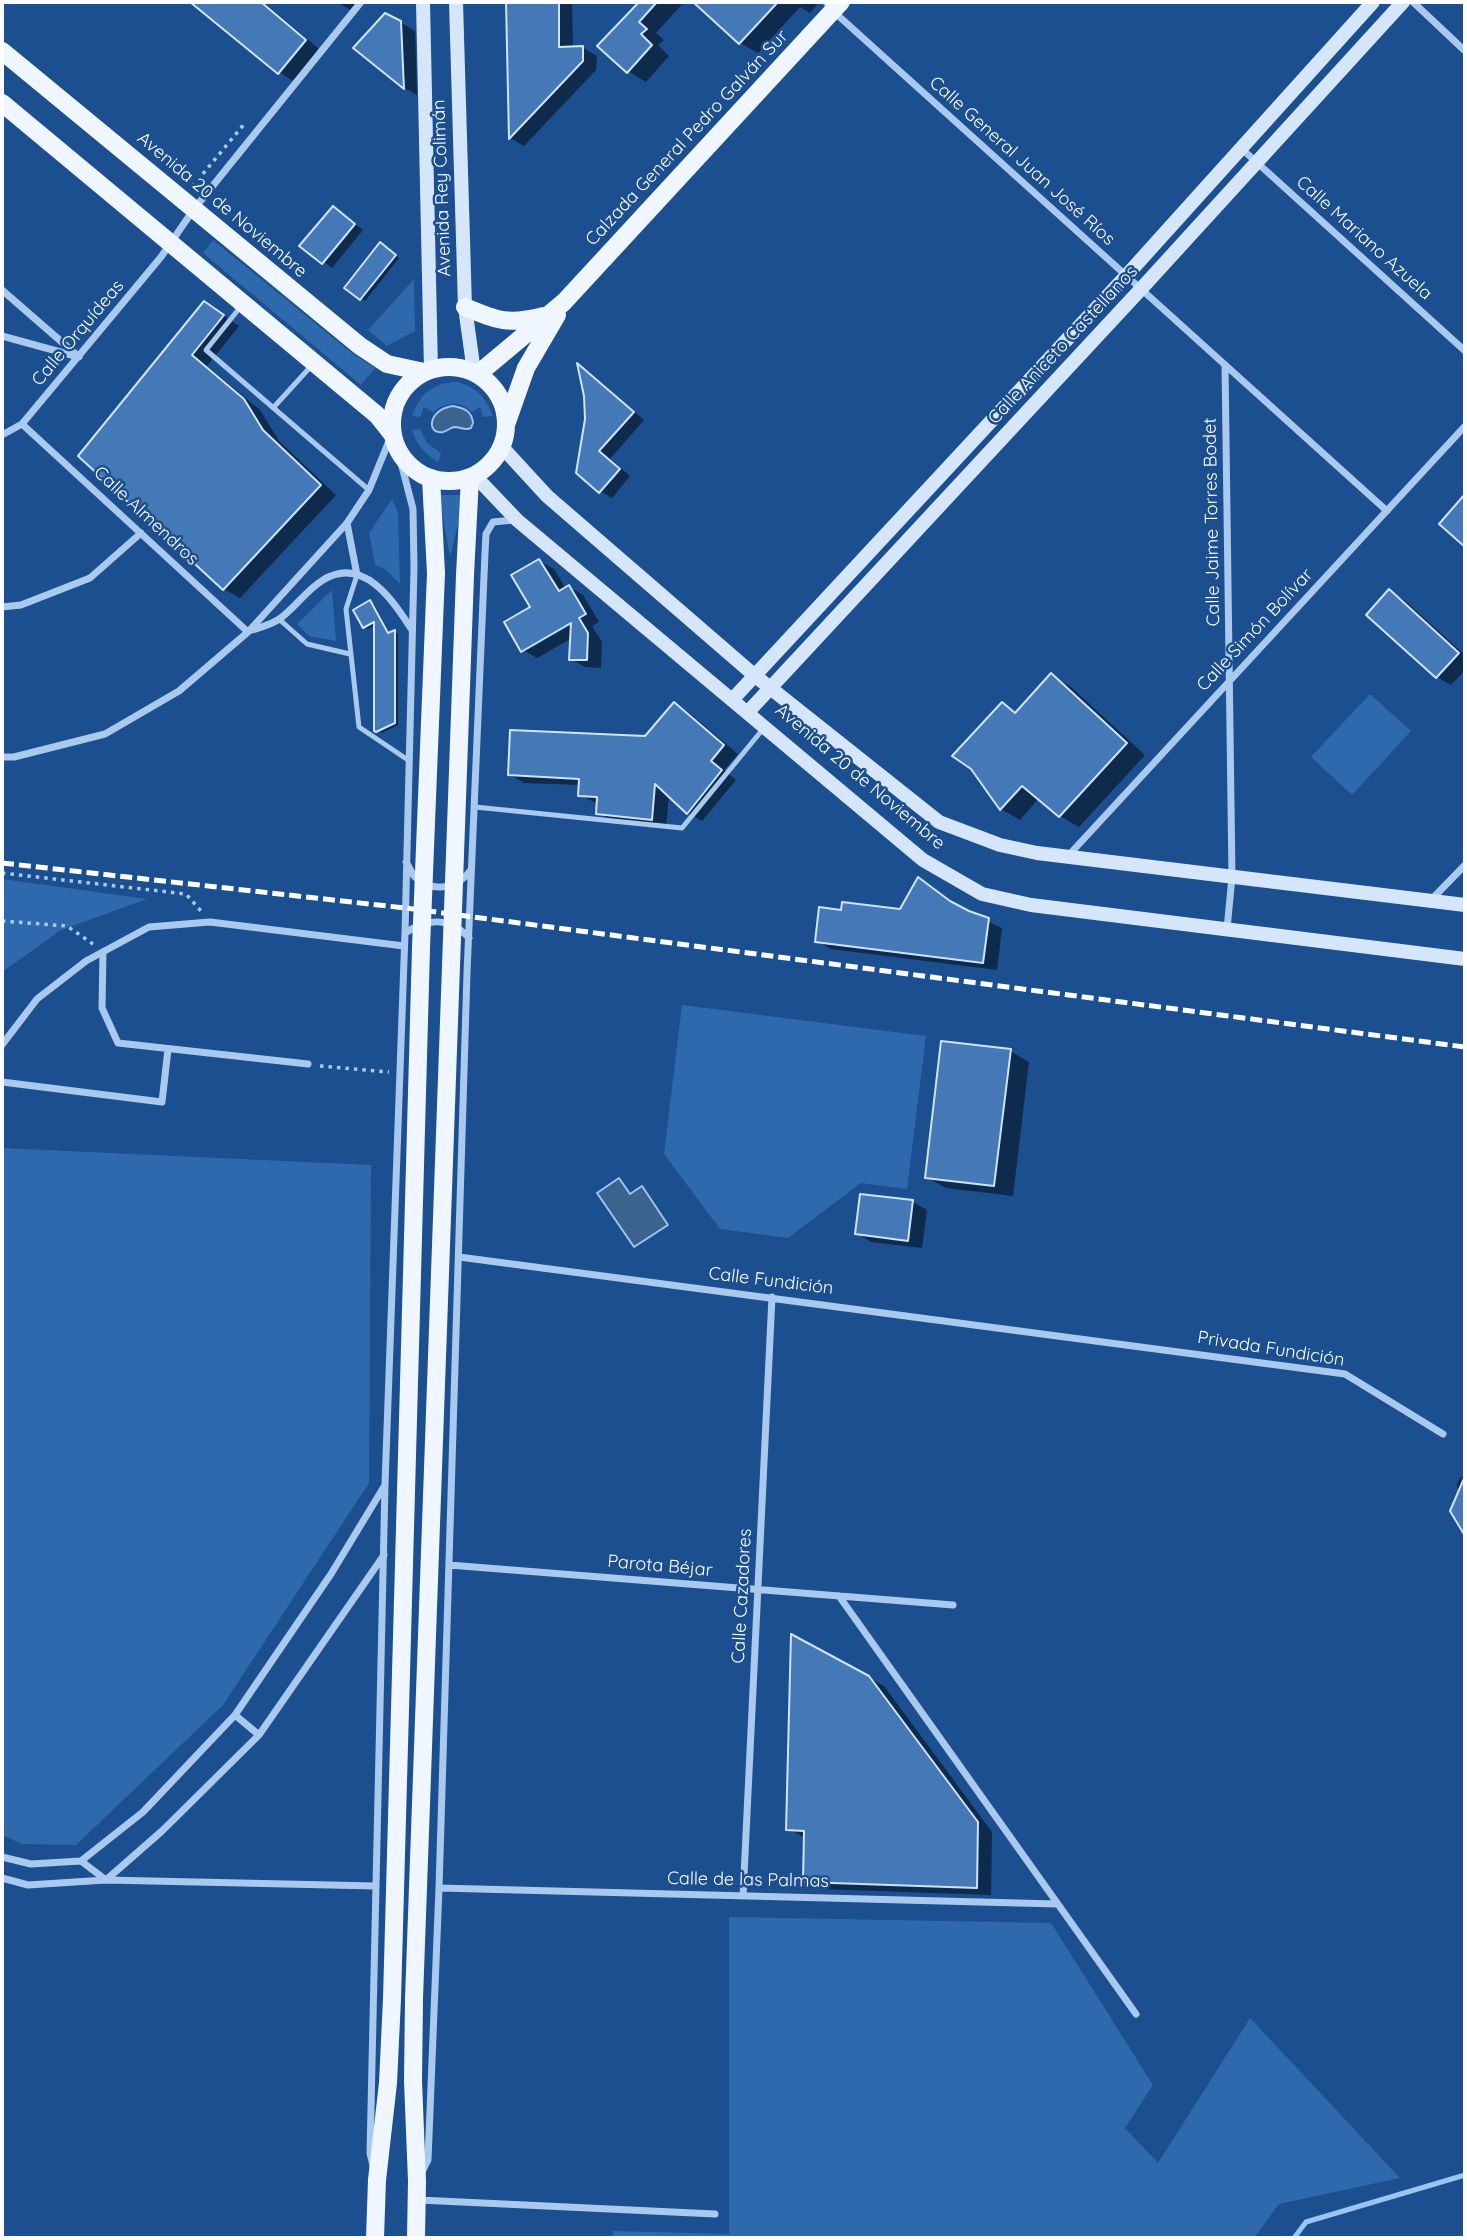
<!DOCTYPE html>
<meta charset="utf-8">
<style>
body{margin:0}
#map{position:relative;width:1467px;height:2240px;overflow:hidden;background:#1b4f8f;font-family:Quicksand,sans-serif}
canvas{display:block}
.frame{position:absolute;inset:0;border:4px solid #fff;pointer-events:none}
</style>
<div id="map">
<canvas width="1467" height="2240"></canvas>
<div class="frame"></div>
</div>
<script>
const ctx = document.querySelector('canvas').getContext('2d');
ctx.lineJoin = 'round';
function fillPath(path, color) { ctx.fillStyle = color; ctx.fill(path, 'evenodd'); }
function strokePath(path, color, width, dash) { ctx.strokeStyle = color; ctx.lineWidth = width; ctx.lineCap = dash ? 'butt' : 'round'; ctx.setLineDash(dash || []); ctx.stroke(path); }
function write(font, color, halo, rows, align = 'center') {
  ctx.font = font + ' Quicksand,sans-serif'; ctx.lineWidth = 5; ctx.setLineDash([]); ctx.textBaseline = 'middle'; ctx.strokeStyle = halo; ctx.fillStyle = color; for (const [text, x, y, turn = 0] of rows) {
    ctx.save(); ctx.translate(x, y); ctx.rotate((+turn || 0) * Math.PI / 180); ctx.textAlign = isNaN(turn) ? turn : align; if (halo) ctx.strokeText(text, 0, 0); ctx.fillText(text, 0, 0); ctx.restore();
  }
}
fillPath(new Path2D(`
 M 213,240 L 353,354 L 375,368 L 361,385 L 203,253 Z
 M 414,279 L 415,331 L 387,346 L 368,330 Z
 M 457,382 C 476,387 486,397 493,416 L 483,417 L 480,407 L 472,412 C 460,400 446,402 433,412 L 424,407 L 420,417 L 412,416 C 420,394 432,383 457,382 Z
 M 420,429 L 427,443 L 441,453 L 438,462 C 424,453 417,446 412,430 Z
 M 439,495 L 465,495 L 450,557 Z
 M 392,499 L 398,512 L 400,584 L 385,569 L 375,565 L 369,533 Z
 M 332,590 L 336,641 L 309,636 L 297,624 Z
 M 1370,694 L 1411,731 L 1352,795 L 1311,757 Z
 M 2,879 L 147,899 L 61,930 L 2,972 Z
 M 682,1005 L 926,1036 L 907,1189 L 861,1183 L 788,1238 L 720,1229 L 664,1154 Z
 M 2,1148 L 371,1165 L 369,1483 L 223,1705 L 76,1845 L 22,1844 L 2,1835 Z
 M 729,1917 L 1051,1923 L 1153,2085 L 1125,2128 L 1158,2163 L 1250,2018 L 1400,2178 L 1279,2204 L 1254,2238 L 613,2238 L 613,2231 L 729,2234 Z`), '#2e69ad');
const water = new Path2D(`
 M 453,406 C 464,408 472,411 473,423 L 471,428 C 464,431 462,427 454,427 C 450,428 447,431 443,432 C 426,435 428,409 453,406 Z
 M 619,1178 L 630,1194 L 642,1186 L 668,1225 L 634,1247 L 597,1193 Z`);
fillPath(water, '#3c6290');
strokePath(water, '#9cc4f0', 2);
fillPath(new Path2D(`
 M 192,2 L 263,2 L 319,49 L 293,81 L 279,72 Z
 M 337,2 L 360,2 L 352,11 Z
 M 507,2 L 572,2 L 573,48 L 582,47 L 597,56 L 596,70 L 524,146 L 510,138 Z
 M 641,2 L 684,2 L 656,33 L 664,40 L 658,45 L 669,56 L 646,82 L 628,71 Z
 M 701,2 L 815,2 L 817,5 L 810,13 L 800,7 L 758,53 L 740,43 L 699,4 Z
 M 400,22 L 415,31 L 417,95 L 405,88 L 356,47 Z
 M 333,208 L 363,230 L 332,268 L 302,245 Z
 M 384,246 L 399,258 L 365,301 L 346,287 Z
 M 205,303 L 239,326 L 207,366 L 260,410 L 279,441 L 336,495 L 240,598 L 224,589 L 81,456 Z
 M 580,366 L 589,372 L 644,420 L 610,459 L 630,476 L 612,498 L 600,491 Z
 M 539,561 L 554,569 L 566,589 L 569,587 L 583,595 L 599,622 L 592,626 L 602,642 L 601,668 L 585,667 L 571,659 L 572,638 L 537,658 L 523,650 L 532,608 ZM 578,617 L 580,620 L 527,650 L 527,646 Z
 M 1389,592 L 1404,600 L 1465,655 L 1465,670 L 1451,685 L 1437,677 L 1368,615 Z
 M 370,602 L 374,604 L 390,634 L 395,632 L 398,634 L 398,725 L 382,733 L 376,730 L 376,625 L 368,629 L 364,627 Z
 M 1052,676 L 1071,687 L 1145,755 L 1079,827 L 1060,816 L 1039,798 L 1020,820 L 1001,809 L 1003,704 L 1018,713 Z
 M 674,704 L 688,712 L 738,754 L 724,770 L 736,780 L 702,821 L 688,813 L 669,795 L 666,827 L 612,821 L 598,813 L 598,804 L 580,795 L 580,785 L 524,783 L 509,774 L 646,738 Z
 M 919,880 L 962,910 L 1002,928 L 997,970 L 831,949 L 817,941 L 843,912 L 901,911 Z
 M 1010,1051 L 1029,1062 L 1013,1196 L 946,1188 L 926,1177 Z
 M 862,1196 L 913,1202 L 927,1210 L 922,1248 L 871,1242 L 857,1233 Z
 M 1465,1476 L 1465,1524 L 1455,1517 L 1460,1498 L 1457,1485 L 1460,1478 Z
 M 868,1677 L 884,1686 L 992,1832 L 991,1895 L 819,1889 L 805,1881 L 806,1838 L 788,1829 Z`), '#0007');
strokePath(new Path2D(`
 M 1294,2238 L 1306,2222 L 1465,2175`), '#9cc4f0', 5);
const building = new Path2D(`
 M 190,2 L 261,2 L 306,40 L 278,74 Z
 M 506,2 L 559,2 L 559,47 L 583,46 L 583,61 L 509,139 Z
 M 639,2 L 657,2 L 639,22 L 647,29 L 641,34 L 652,45 L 627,73 L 597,46 Z
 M 693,2 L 778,2 L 739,44 Z
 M 385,13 L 401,21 L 404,89 L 353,48 Z
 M 333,206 L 355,224 L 322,264 L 299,246 Z
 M 380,242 L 396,255 L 360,300 L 344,288 Z
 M 204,301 L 224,315 L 192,355 L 244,399 L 263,430 L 321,485 L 223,590 L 78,456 Z
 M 577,363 L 634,412 L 599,451 L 620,469 L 599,493 L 576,473 L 585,419 L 584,396 Z
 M 1465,494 L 1465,547 L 1439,524 Z
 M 539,559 L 559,591 L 569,585 L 586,614 L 579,618 L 588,633 L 587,660 L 569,660 L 571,623 L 521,652 L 504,622 L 530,607 L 511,575 Z
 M 1389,589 L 1459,653 L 1436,678 L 1366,615 Z
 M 370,600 L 388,633 L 395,630 L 395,723 L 376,732 L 374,731 L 374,622 L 363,628 L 353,610 Z
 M 1051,673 L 1127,743 L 1059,817 L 1022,786 L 1000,810 L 971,769 L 952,756 L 1002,702 L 1015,713 Z
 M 674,702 L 724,745 L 711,761 L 722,770 L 687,814 L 655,784 L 652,820 L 596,814 L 597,797 L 578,796 L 579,779 L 508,775 L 510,730 L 645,736 Z
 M 918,877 L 950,901 L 969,911 L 989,918 L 983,963 L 815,942 L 819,907 L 841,910 L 842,902 L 900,909 Z
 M 941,1041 L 1011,1049 L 994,1186 L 925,1178 Z
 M 860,1194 L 913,1200 L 908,1241 L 855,1234 Z
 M 1465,1476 L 1465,1536 L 1450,1511 Z
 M 791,1634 L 869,1676 L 978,1822 L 977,1888 L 803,1882 L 804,1831 L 786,1830 Z`);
fillPath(building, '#4478b7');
strokePath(building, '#cfe3fa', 2);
strokePath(new Path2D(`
 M 192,187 L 245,123
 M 2,873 L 186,894 L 201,911
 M 2,921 L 67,926 L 93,944
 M 320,1066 L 389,1072`), '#a9c9ee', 3.5, [3.5, 5]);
strokePath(new Path2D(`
 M 242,305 L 206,350 L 369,490
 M 273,408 L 313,364
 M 357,575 L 346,609 L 359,727 L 408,760
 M 280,620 L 307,644 L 350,654
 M 475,807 L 682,828 L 763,729`), '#a9c9ee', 5);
strokePath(new Path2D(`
 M 826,2 L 833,11 L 1387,511
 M 1413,2 L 1465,51
 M 1242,149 L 1465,351
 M 2,290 L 79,357
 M 2,336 L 75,356
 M 1225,365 L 1232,877 L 1227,929
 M 22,424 L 248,632
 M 2,435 L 22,424 L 161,257 L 194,209 L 361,2
 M 347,523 L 357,575
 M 2,607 L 21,605 L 90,578 L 141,533
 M 252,630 C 262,627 274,624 282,617 C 296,606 308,589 323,580 C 364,555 394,602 412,630
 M 2,757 L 14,757 L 105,734 L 179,691 L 248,632 L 347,523 L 369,490 L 391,436
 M 1068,856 L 1465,426
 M 406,862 C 409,866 411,873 415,877 C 433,894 458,888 471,870
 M 1431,900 L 1465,865
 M 405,933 C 427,918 450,917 469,938
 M 103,952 L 102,1008 L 118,1043 L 308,1064
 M 2,1045 L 37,999 L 86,961 L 149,927 L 210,922 L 404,946
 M 2,1082 L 162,1102 L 168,1049
 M 459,1257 L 1345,1374 L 1443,1434
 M 449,1565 L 953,1605
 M 839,1596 L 1136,2014
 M 235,1715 L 259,1735
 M 2,1857 L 31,1864 L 81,1861 L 143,1812 L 235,1715 L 331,1574 L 385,1485
 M 81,1861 L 106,1880 L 375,1886
 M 2,1878 L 28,1885 L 106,1880 L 162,1831 L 259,1735 L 384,1555
 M 439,1888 L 1057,1904
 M 743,1896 L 772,1297
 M 373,2166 L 370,2153 L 385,1484 L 405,933 L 414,568 L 413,509 L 398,451
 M 421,2174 L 428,2160 L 439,1888 L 467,973 L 485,553 L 486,534 L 493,522 L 514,520
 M 419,2200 L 715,2214`), '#a9c9ee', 7);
strokePath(new Path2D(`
 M 423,2 L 431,370
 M 456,2 L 465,307 L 474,372
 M 502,447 L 547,496 L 754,675 L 939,822 L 1000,845 L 1037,853 L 1465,905
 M 475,476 L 517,520 L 923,860 L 982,894 L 1031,905 L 1465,959
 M 732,700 L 1126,276 L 1373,2
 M 748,712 L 1141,289 L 1403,2`), '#d6e6fa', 14);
strokePath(new Path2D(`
 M 2,51 L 360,346 L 387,364 L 424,372
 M 2,103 L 377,415 L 392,434
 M 465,307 C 498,321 508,325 544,316
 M392 424a57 57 0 1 1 114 0a57 57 0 1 1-114 0Z
 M 478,374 L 564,302 L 841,2
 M 507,422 L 526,368 L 557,315
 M 431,478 L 436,573
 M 465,575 L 470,478
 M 414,1999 L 413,2081 L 417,2181 L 416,2238
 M 375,2238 L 377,2180 L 388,2083 L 392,1999`), '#f0f6ff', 18);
strokePath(new Path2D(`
 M 2,863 L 405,908 L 1465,1047`), '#fff', 5, [12, 5]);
strokePath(new Path2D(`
 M 392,1999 L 421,948 L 436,573
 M 414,1999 L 465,575`), '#f0f6ff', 18);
write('18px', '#fff', '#1b4f8f', [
 ["Calzada General Pedro Galván Sur",687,138,-47],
 ["Calle General Juan José Ríos",1022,161,42],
 ["Avenida Rey Colimán",442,188,-92],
 ["Avenida 20 de Noviembre",222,205,40],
 ["Calle Mariano Azuela",1364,238,42],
 ["Calle Orquídeas",78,333,-50],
 ["Calle Aniceto Castellanos",1063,345,-47],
 ["Calle Almendros",146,516,43],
 ["Calle Jaime Torres Bodet",1212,522,-91],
 ["Calle Simón Bolívar",1255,630,-47],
 ["Avenida 20 de Noviembre",860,777,40],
 ["Calle Fundición",771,1281,7],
 ["Privada Fundición",1271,1349,9],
 ["Parota Béjar",660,1566,5],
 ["Calle Cazadores",742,1596,-87],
 ["Calle de las Palmas",748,1880,1]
]);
</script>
